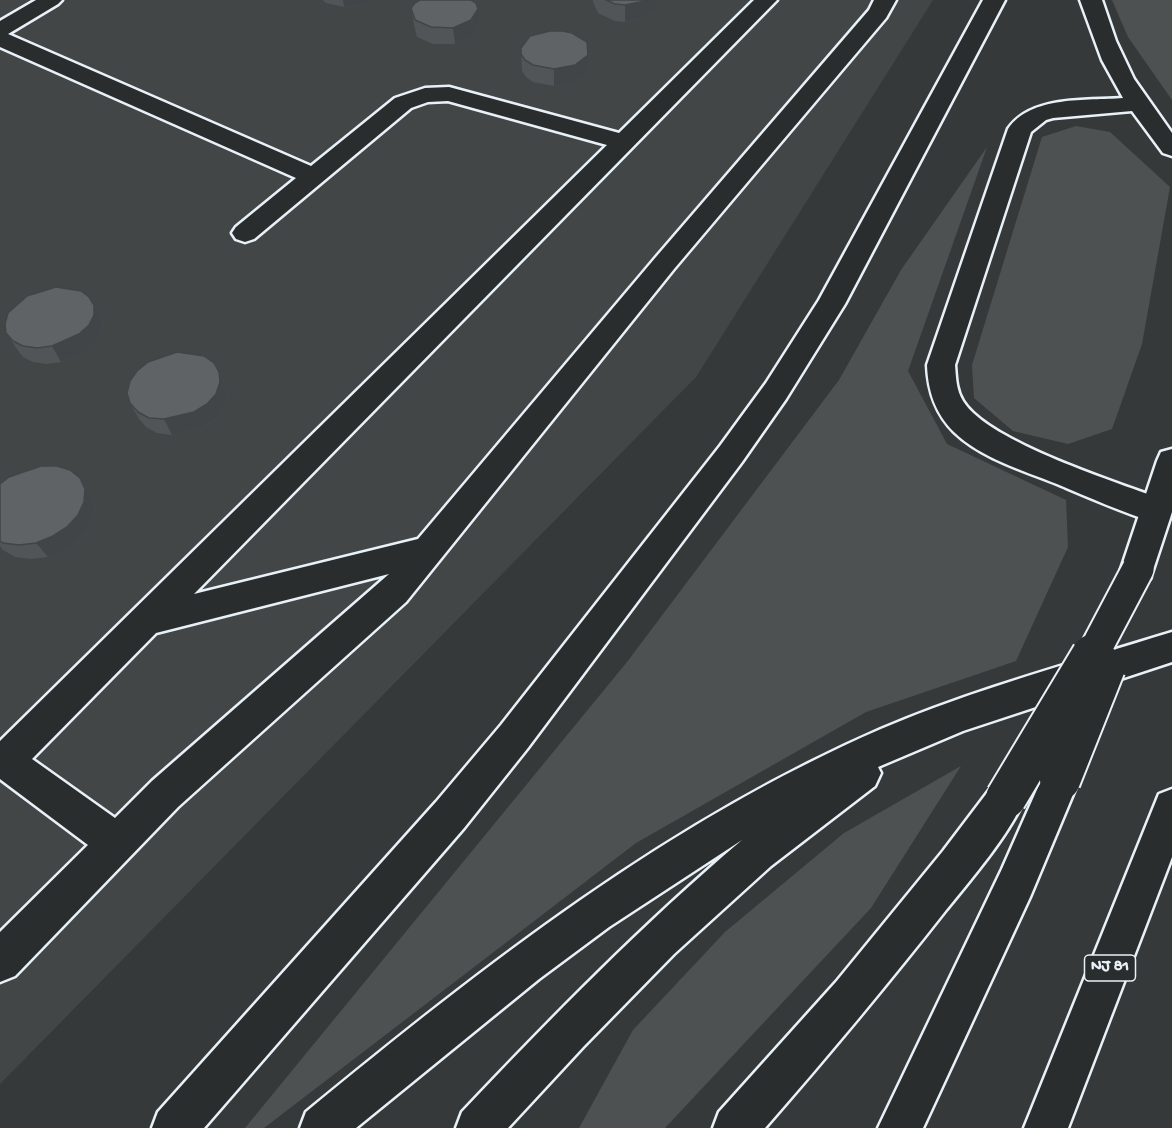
<!DOCTYPE html>
<style>
body{margin:0}
canvas{display:block;background:#35393a}
</style>
<canvas width="1172" height="1128"></canvas>
<script>
const ctx = document.querySelector('canvas').getContext('2d');
ctx.lineJoin = 'round';
function fillPath(path, color) { ctx.fillStyle = color; ctx.fill(path, 'evenodd'); }
function strokePath(path, color, width, dash) { ctx.strokeStyle = color; ctx.lineWidth = width; ctx.lineCap = dash ? 'butt' : 'round'; ctx.setLineDash(dash || []); ctx.stroke(path); }
function write(font, color, halo, rows, align = 'center') {
  ctx.font = font + ' "Gochi Hand",sans-serif'; ctx.lineWidth = 4.5; ctx.setLineDash([]); ctx.textBaseline = 'middle'; ctx.strokeStyle = halo; ctx.fillStyle = color; for (const [text, x, y, turn = 0] of rows) {
    ctx.save(); ctx.translate(x, y); ctx.rotate((+turn || 0) * Math.PI / 180); ctx.textAlign = isNaN(turn) ? turn : align; if (halo) ctx.strokeText(text, 0, 0); ctx.fillText(text, 0, 0); ctx.restore();
  }
}
fillPath(new Path2D(`
 M 0,0 L 933,0 L 696,377 L 0,1084 Z`), '#424647');
fillPath(new Path2D(`
 M 1112,0 L 1172,0 L 1172,100 L 1128,37 Z
 M 1076,126 L 1110,132 L 1170,187 L 1142,344 L 1112,429 L 1068,444 L 1013,431 L 974,398 L 972,365 L 1042,137 Z
 M 987,147 L 908,371 L 947,444 L 1066,500 L 1068,547 L 1016,661 L 866,712 L 636,843 L 264,1128 L 245,1128 L 627,662 L 839,380 L 901,270 Z
 M 961,766 L 871,908 L 665,1128 L 579,1128 L 633,1030 L 725,932 L 844,833 Z`), '#4d5152');
const minor = new Path2D(`
 M 36,0 L 62,0 L 58,4 L 8,34 L 311,166 L 395,98 L 425,88 L 449,87 L 619,133 L 754,0 L 777,0 L 194,594 L 418,539 L 656,257 L 869,10 L 874,0 L 896,0 L 886,18 L 674,269 L 406,602 L 178,807 L 15,976 L 0,982 L 0,932 L 88,845 L 0,779 L 0,741 L 607,145 L 448,101 L 428,102 L 411,108 L 254,239 L 245,242 L 236,239 L 232,233 L 236,227 L 296,178 L 0,47 L 0,21 ZM 389,574 L 152,781 L 115,818 L 32,759 L 156,633 Z
 M 983,0 L 1005,0 L 845,304 L 786,399 L 742,462 L 527,749 L 464,828 L 204,1128 L 152,1128 L 158,1112 L 436,802 L 501,725 L 720,446 L 766,383 L 819,300 Z
 M 1080,0 L 1102,0 L 1116,41 L 1134,79 L 1172,133 L 1172,156 L 1163,153 L 1132,111 L 1053,118 L 1046,120 L 1031,132 L 955,365 C 956,377 956,390 963,401 C 988,442 1119,483 1167,501 L 1172,510 L 1167,519 L 1156,523 C 1122,512 1090,498 1057,484 C 1022,470 981,458 954,432 C 935,413 928,391 927,365 L 1008,129 C 1031,95 1087,101 1123,98 L 1102,60 Z
 M 1172,632 L 1172,662 L 963,731 L 878,767 L 881,773 L 875,786 L 771,866 L 674,954 L 583,1047 L 508,1128 L 456,1128 L 462,1112 C 552,1017 643,924 742,840 L 609,927 L 539,979 L 356,1128 L 300,1128 L 306,1112 C 485,965 667,822 881,729 C 975,689 1075,662 1172,632 Z`);
const highway = new Path2D(`
 M 1172,449 L 1172,512 L 1150,579 L 1138,583 L 1126,579 L 1121,569 L 1157,461 L 1161,452 Z
 M 1060,762 L 1073,767 L 1079,780 L 1030,897 L 923,1128 L 878,1128 L 1002,869 L 1047,767 Z
 M 1006,780 L 1019,785 L 1025,798 C 1009,835 972,878 946,910 C 888,984 827,1057 765,1128 L 713,1128 L 719,1112 L 836,982 L 943,851 L 993,785 Z
 M 1172,789 L 1172,857 L 1068,1128 L 1024,1128 L 1159,794 Z`);
strokePath(minor, '#e8f1f8', 5);
strokePath(highway, '#e8f1f8', 5);
fillPath(minor, '#2a2d2e');
fillPath(highway, '#2a2d2e');
const highwayBridgeFar1 = new Path2D(`
 M 1092,656 L 1138,569`);
const highwayBridge = new Path2D(`
 M 1060,780 L 1105,667
 M 1006,798 L 1092,655`);
strokePath(highwayBridgeFar1, '#e8f1f8', 35, []);
strokePath(highwayBridge, '#e8f1f8', 44, []);
strokePath(highwayBridgeFar1, '#2a2d2e', 31);
strokePath(highwayBridge, '#2a2d2e', 40);
fillPath(new Path2D(`
 M 323,0 L 372,0 L 365,4 L 344,7 L 326,3 Z
 M 593,0 L 656,0 L 656,9 L 645,18 L 625,22 L 615,21 L 598,13 L 593,2 Z
 M 411,8 L 479,26 L 473,37 L 455,44 L 433,44 L 417,37 L 414,25 Z
 M 521,48 L 588,55 L 588,71 L 576,82 L 554,86 L 533,82 L 526,77 L 522,71 Z
 M 89,297 L 103,321 L 102,331 L 98,341 L 88,350 L 61,362 L 47,364 L 33,362 L 23,357 L 17,349 L 6,333 Z
 M 219,372 L 226,388 L 227,398 L 223,410 L 214,420 L 202,428 L 172,435 L 157,433 L 146,427 L 139,419 L 130,403 Z
 M 80,478 L 90,493 L 95,504 L 94,516 L 88,529 L 78,541 L 64,551 L 48,557 L 31,559 L 15,557 L 3,550 L 0,546 L 0,484 Z`), '#525557');
fillPath(new Path2D(`
 M 343,0 L 372,0 L 365,4 L 344,7 Z
 M 647,0 L 656,0 L 656,9 L 645,18 L 625,22 L 625,5 Z
 M 478,9 L 479,26 L 473,37 L 455,44 L 453,28 Z
 M 588,55 L 588,71 L 576,82 L 554,86 L 554,69 Z
 M 94,305 L 103,321 L 102,331 L 98,341 L 88,350 L 61,362 L 52,346 Z
 M 219,372 L 226,388 L 227,398 L 223,410 L 214,420 L 202,428 L 172,435 L 164,419 Z
 M 80,478 L 90,493 L 95,504 L 94,516 L 88,529 L 78,541 L 64,551 L 48,557 L 36,543 Z`), '#424547');
const building = new Path2D(`
 M 420,0 L 471,0 L 476,3 L 478,9 L 471,20 L 453,28 L 431,27 L 415,20 L 411,8 L 415,3 Z
 M 606,0 L 647,0 L 645,1 L 625,5 L 615,4 Z
 M 550,31 L 562,31 L 572,33 L 587,42 L 588,55 L 575,65 L 554,69 L 533,65 L 525,60 L 521,54 L 521,48 L 530,36 Z
 M 56,287 L 81,291 L 89,297 L 94,305 L 94,315 L 89,325 L 79,334 L 52,346 L 37,348 L 23,346 L 13,341 L 6,333 L 5,324 L 8,313 L 27,296 Z
 M 177,352 L 204,356 L 214,363 L 219,372 L 220,382 L 216,394 L 207,404 L 194,412 L 164,419 L 149,418 L 138,412 L 130,403 L 127,393 L 130,381 L 137,371 L 148,362 Z
 M 41,466 L 57,466 L 70,470 L 80,478 L 85,489 L 84,502 L 78,515 L 67,527 L 53,536 L 36,543 L 19,545 L 3,543 L 0,541 L 0,484 L 9,477 Z`);
fillPath(building, '#5f6365');
strokePath(building, '#424547', 1.5);
for (const [x, y, w] of [
 [1110,968,51]
]) { const box = new Path2D(); box.roundRect(x - w / 2, y - 13, w, 26, 4.5); ctx.fillStyle = '#2a2d2e'; ctx.fill(box); strokePath(box, '#e8f1f8', 1.5); }
write('bold 16px', '#e8f1f8', null, [
 ["NJ 81",1110,968]
]);
</script>
